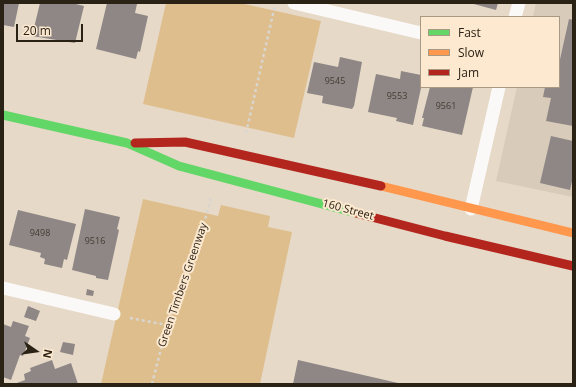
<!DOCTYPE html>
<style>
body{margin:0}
#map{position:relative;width:576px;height:387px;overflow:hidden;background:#e6d9c8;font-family:"Open Sans",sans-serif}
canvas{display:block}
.frame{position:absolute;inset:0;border:4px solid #2b2216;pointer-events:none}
.legend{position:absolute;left:420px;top:16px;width:140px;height:72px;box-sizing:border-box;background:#fce9cf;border:1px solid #a89985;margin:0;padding:5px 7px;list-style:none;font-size:12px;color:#2b2216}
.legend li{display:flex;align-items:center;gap:8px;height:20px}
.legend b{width:20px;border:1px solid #a89985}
.north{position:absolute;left:16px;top:331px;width:40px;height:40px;-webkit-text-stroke:3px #fce9cf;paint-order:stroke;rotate:103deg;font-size:11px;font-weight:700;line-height:16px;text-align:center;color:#2b2216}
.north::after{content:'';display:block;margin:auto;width:14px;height:18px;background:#2b2216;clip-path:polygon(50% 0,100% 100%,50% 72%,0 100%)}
.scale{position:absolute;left:16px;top:24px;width:67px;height:18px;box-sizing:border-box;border:2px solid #2b2216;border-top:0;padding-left:5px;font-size:12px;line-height:14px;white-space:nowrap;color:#2b2216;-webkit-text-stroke:3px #fce9cf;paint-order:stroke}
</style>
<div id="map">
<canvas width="576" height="387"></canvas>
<div class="frame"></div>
<ul class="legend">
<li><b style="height:5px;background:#63d668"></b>Fast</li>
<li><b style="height:5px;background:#ff974d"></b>Slow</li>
<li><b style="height:5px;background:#b3261e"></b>Jam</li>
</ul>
<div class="north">N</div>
<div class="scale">20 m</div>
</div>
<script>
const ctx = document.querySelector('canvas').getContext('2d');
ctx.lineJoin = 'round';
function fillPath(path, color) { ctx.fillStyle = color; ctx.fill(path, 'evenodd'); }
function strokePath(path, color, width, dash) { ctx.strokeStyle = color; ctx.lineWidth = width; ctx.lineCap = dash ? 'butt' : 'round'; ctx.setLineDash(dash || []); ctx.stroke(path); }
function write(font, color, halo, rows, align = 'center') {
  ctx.font = font + ' "Open Sans",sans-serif'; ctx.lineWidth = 4; ctx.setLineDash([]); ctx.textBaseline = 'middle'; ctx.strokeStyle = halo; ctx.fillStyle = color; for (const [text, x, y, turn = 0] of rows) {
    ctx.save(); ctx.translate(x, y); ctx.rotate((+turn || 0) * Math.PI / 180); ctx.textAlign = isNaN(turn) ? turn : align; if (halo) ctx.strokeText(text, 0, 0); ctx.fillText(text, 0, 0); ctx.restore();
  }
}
fillPath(new Path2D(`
 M 536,3 L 573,3 L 573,197 L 496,181 L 517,87 L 559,87 L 559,17 L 533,17 Z`), '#d8cbba');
fillPath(new Path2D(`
 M 166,3 L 240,3 L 321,21 L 294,138 L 143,104 Z
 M 143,199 L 218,216 L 221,205 L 270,216 L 268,227 L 292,232 L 260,384 L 101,384 Z`), '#dfbe8e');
fillPath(new Path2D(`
 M 3,3 L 19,3 L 14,27 L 3,25 Z
 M 40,3 L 72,3 L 84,6 L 75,43 L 32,36 Z
 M 107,3 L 137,4 L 135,13 L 148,16 L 140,52 L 138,51 L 136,59 L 96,49 Z
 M 470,3 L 498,3 L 496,10 Z
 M 569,19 L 573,20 L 573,126 L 546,121 L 551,98 L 543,97 L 545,87 L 559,87 L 559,64 Z
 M 340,57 L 362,62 L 354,106 L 352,109 L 322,103 L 323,96 L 307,93 L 314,62 L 338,67 Z
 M 401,71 L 421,75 L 421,88 L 413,125 L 396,121 L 397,118 L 368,112 L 376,74 L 400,79 Z
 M 430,87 L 473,87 L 462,135 L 422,126 L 424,118 L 422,118 Z
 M 551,136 L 573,141 L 573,177 L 570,190 L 540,183 Z
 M 85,209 L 120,217 L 117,229 L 119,230 L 108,280 L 96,278 L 96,276 L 72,270 Z
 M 18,210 L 76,224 L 67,260 L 64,259 L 62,268 L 44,264 L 45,259 L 40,257 L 41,253 L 9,245 Z
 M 87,289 L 94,291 L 93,296 L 86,295 Z
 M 28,306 L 40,311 L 36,321 L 24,317 Z
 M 13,321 L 29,326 L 25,336 L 30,338 L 23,356 L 20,355 L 11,380 L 3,377 L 3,324 L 11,327 Z
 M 63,342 L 75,344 L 73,355 L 60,352 Z
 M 52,360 L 55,369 L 71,363 L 78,384 L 14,384 L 25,380 L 24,374 L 31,371 L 30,368 Z
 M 298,360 L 398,383 L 398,384 L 293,384 Z`), '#8e8785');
strokePath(new Path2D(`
 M 246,133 L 275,5
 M 130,318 L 167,325
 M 152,384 L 167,325 L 201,234 L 211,198`), '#d9d6d0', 2.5, [3, 3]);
strokePath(new Path2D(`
 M 294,3 L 421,33
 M 515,17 L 519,3
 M 471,209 L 499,87
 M 3,288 L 114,314`), '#fbf9f7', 13);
strokePath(new Path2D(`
 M 3,115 L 127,143 L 179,166 L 356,213`), '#63d668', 9);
strokePath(new Path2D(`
 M 381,186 L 573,233`), '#ff974d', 9);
strokePath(new Path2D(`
 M 135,143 L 185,142 L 381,186
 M 356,213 L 445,236 L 573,266`), '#b3261e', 9);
write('9px', '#443b32', null, [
 ["9545",335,81],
 ["9553",397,96],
 ["9561",446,106],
 ["9498",40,233],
 ["9516",95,241]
]);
write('11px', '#2b2216', '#fce9cf', [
 ["160 Street",348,210,15],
 ["Green Timbers Greenway",183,285,-71]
]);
</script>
